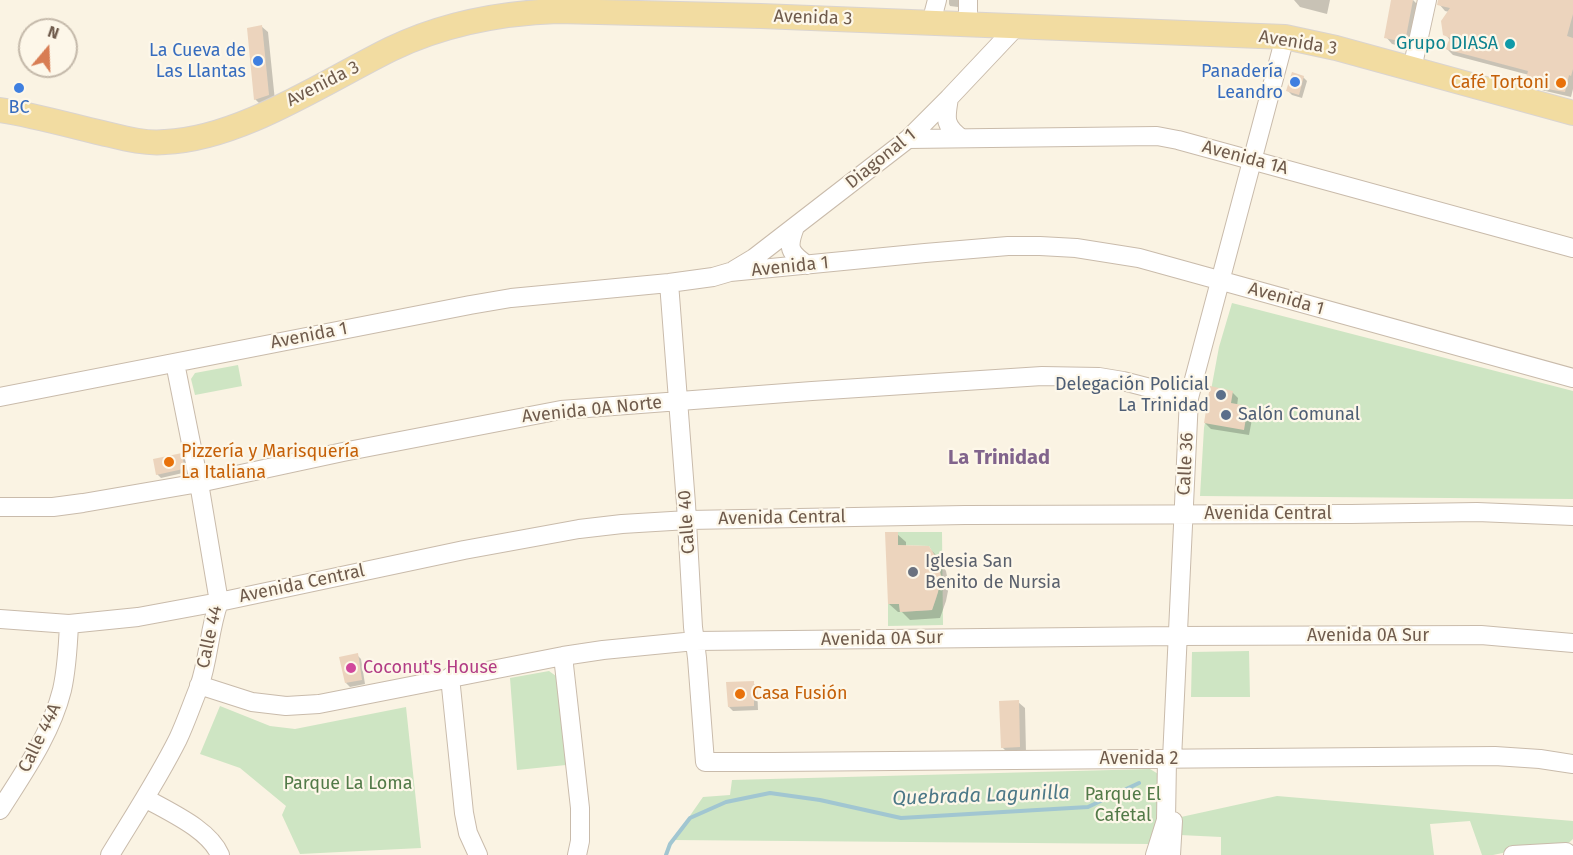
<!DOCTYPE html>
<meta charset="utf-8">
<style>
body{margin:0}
#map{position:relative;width:1573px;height:855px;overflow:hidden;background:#faf3e3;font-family:"Fira Sans",sans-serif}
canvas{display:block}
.north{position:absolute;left:18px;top:18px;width:60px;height:60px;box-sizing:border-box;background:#fdf7e9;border:2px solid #c4b9aa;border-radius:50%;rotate:19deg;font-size:16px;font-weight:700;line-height:24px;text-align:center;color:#6f5b4c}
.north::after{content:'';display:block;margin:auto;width:21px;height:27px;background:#d87d53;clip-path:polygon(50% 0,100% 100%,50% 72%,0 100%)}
</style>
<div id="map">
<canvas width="1573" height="855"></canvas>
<div class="north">N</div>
</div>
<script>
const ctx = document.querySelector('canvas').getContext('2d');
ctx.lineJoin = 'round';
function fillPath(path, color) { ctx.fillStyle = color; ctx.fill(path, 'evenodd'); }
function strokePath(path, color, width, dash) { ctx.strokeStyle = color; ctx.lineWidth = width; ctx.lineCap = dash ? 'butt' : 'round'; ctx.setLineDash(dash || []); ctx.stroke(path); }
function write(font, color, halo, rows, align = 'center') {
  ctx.font = font + ' "Fira Sans",sans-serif'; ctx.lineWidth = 4.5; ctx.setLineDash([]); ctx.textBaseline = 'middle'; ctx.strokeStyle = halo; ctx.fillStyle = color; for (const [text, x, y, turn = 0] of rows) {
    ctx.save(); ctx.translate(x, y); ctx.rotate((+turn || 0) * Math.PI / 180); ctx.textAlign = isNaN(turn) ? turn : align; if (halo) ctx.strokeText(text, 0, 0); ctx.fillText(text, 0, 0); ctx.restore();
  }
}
fillPath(new Path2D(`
 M 1232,303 L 1573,391 L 1573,499 L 1200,496 L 1204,428 L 1219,347 Z
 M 238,365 L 242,386 L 195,395 L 191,379 L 195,373 Z
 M 898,532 L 942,532 L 943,625 L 888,626 L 888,604 L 899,604 L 900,612 L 932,610 C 942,585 944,570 929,546 L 898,545 Z
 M 1249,651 L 1250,697 L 1191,697 L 1192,652 Z
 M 549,671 L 556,676 L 566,765 L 517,770 L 510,678 Z
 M 220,706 L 270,726 L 295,729 L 406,707 L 421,848 L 300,854 L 282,815 L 286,806 L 240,768 L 200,754 Z
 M 1150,769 L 1160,775 L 1160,812 L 1149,844 L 673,840 L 703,797 L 730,795 L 732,780 Z
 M 1277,796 L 1573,821 L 1573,839 L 1564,847 L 1517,850 L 1493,855 L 1482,855 L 1470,821 L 1430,824 L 1434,855 L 1221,855 L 1221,837 L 1180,835 L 1181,817 Z`), '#cee5c3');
fillPath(new Path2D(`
 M 949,0 L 959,0 L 958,7 L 950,6 L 949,4 Z
 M 1294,0 L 1330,0 L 1327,14 L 1300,7 Z
 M 1393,0 L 1413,0 L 1419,6 L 1411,48 L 1392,44 L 1386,37 Z
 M 1439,0 L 1573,0 L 1573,89 L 1571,97 L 1533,88 L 1527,82 L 1529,75 L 1453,55 L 1447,49 L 1450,40 L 1445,34 L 1449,12 L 1445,11 L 1439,4 Z
 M 261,26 L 268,32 L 275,101 L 261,105 L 255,99 Z
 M 1303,77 L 1307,81 L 1302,98 L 1292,95 L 1288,91 Z
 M 1232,392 L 1238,398 L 1237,406 L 1247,408 L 1253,414 L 1249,435 L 1211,429 L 1205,423 Z
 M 181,455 L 185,459 L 187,472 L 161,478 L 157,474 Z
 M 897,534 L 906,542 L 906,546 L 928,547 L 937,556 L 946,571 L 949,586 L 946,601 L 940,618 L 910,620 L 902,612 L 898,612 L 889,604 Z
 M 357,655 L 361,659 L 365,684 L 350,687 L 346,683 Z
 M 753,683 L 757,687 L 758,710 L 733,711 L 729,707 Z
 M 1018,702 L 1025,708 L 1026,753 L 1008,753 L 1002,747 Z`), '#0003');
strokePath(new Path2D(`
 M 666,855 L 670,844 L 690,818 L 726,802 L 770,793 L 820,800 L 901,818 L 1088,807 L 1139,783`), '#a1c6d1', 4);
fillPath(new Path2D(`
 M 1391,0 L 1413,0 L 1405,42 L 1384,38 Z
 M 1438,0 L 1573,0 L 1573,14 L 1567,36 L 1573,38 L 1573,69 L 1571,76 L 1569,75 L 1565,92 L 1553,90 L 1525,83 L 1528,71 L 1445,49 L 1450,38 L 1443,35 L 1441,21 L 1450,8 L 1437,5 Z
 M 262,25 L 269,95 L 254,100 L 247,28 Z
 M 1292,72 L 1304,76 L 1299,95 L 1286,91 Z
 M 1210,386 L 1233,391 L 1231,403 L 1248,406 L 1244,430 L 1204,423 Z
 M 182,453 L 184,466 L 183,469 L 156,475 L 153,459 Z
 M 885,532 L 898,532 L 898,545 L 929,546 L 934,554 L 938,561 L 941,576 L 938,592 L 932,610 L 900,612 L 899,604 L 888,604 Z
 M 358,653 L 362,680 L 345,683 L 339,657 Z
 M 754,681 L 754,706 L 728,707 L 726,682 Z
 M 1019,700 L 1020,747 L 1001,748 L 999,701 Z`), '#ecd4bd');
const minor = new Path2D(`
 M 968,0 L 968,24
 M 931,23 L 937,0
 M 1412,69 L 1427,0
 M 949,98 C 946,117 943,125 961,138
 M 908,139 L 1157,136 L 1178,140 L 1573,248
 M 795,227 C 787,248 789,252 807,265
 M 734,270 L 754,258 L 908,139 L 949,98 L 1016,27
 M 669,283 L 686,504 L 693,627 L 697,658 L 705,762 L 773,762 L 1495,756 L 1540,759 L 1573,764
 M 0,397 L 470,305 L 511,298 L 669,283 L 713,277 L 730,272 L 925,253 L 1008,246 L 1040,246 L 1076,248 L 1139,258 L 1573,378
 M 0,507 L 53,507 L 83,503 L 199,483 L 343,452 L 561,410 L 812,391 L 1042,376 L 1099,377 L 1123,381 L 1189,398
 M 0,619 L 69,624 L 138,617 L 219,602 L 464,550 L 579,529 L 622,524 L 688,520 L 965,515 L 1351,514 L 1477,512 L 1573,516
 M 563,656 L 580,808 L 580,841 L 577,855
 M 450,677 L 464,813 L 468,833 L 478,855
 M 199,685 L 252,702 L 286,706 L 319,704 L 563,656 L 603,650 L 695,641 L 1177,636 L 1481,635 L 1573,643
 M 1172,759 L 1189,398 L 1285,37
 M 145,798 C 169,812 209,829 220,855
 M 0,810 C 24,772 51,734 62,690 C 67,668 68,646 69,624
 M 110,855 C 133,817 158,779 178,739 C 186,722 192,704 199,687 C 209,659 209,629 219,602 L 199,483 L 175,363
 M 1155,855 L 1166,820 L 1167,759
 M 1171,855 L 1173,821
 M 1513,855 L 1566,852`);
const major = new Path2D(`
 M 0,110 C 34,115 68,125 102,133 C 123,138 144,144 165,142 C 240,139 324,82 391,49 C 443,24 501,13 558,11 L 761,16 L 1285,37 L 1336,48 L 1573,113`);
strokePath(minor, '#c9bbab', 20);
strokePath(major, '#dad4d0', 26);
strokePath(minor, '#fff', 18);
strokePath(major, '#f2dca1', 24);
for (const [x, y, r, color] of [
 [1510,44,6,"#0f9aa8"],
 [258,61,6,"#3f7fe0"],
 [1295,82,6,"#3f7fe0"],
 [1561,83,6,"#e8710a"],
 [19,88,6,"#3f7fe0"],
 [1221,395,6,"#5c6f8a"],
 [1226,415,6,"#5c6f8a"],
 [169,462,6,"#e8710a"],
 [913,572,6,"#6b7280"],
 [351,668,6,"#d1479c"],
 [740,694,6,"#e8710a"]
]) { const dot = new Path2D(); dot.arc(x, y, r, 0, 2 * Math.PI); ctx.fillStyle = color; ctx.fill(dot); strokePath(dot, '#fdf7e9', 2); }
write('18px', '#6f5b4c', '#fdf7e9', [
 ["Avenida 3",813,18,2],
 ["Avenida 3",1298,43,9],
 ["Avenida 3",323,84,-27],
 ["Avenida 1A",1245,158,15],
 ["Diagonal 1",881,159,-39],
 ["Avenida 1",790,267,-6],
 ["Avenida 1",1286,299,16],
 ["Avenida 1",309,336,-11],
 ["Avenida 0A Norte",592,410,-6],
 ["Calle 36",1186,464,-87],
 ["Avenida Central",1268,514],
 ["Avenida Central",782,518,-1],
 ["Calle 40",687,522,-94],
 ["Avenida Central",302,584,-12],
 ["Avenida 0A Sur",1368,636],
 ["Calle 44",210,637,-78],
 ["Avenida 0A Sur",882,639,-1],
 ["Calle 44A",40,738,-64],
 ["Avenida 2",1139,759]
]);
write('18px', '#0d838f', '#fdf7e9', [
 ["Grupo DIASA",1498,44]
], 'right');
write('18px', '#366cbe', '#fdf7e9', [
 ["La Cueva de",246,51],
 ["Las Llantas",246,72],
 ["Panadería",1283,72],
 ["Leandro",1283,93],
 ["BC",19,108,"center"]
], 'right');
write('18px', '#c56008', '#fdf7e9', [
 ["Café Tortoni",1549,83,"right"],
 ["Pizzería y Marisquería",181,452],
 ["La Italiana",181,473],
 ["Casa Fusión",752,694]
], 'left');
write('18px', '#4e5e75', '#fdf7e9', [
 ["Delegación Policial",1209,385],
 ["La Trinidad",1209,406],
 ["Salón Comunal",1238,415,"left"]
], 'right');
write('18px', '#5b616d', '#fdf7e9', [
 ["Iglesia San",925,562],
 ["Benito de Nursia",925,583]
], 'left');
write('18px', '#b23c85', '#fdf7e9', [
 ["Coconut's House",363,668]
], 'left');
write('18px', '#527a48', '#fdf7e9', [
 ["Parque La Loma",348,784],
 ["Parque El",1123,795],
 ["Cafetal",1123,816]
]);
write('bold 20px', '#81648c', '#fdf7e9', [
 ["La Trinidad",999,458]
]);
write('italic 20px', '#4c7887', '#fdf7e9', [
 ["Quebrada Lagunilla",981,796,-2]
]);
</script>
